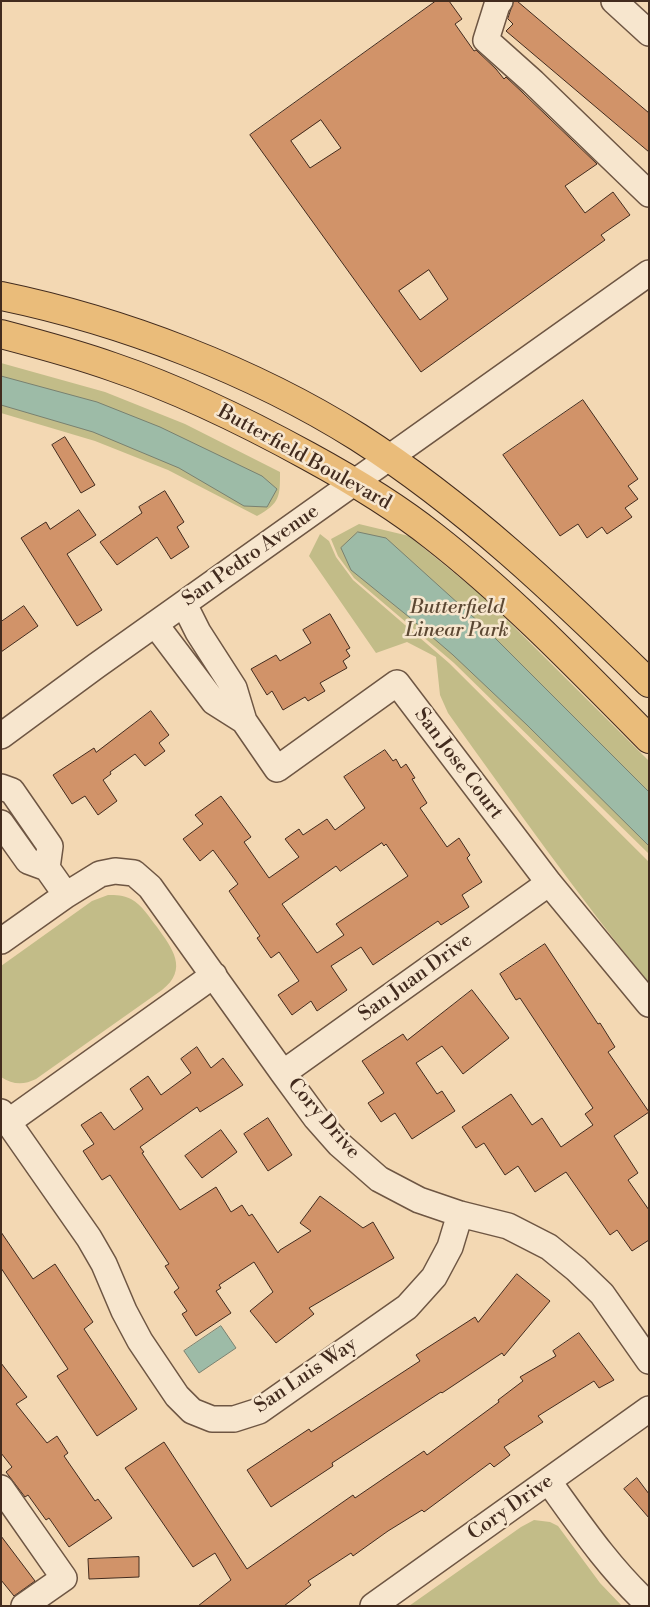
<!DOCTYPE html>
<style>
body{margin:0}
#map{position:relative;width:650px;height:1607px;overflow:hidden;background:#f3d8b3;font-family:"Libre Bodoni",serif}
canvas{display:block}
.frame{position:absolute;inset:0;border:2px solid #422b1e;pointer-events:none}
</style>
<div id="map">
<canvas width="650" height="1607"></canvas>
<div class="frame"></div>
</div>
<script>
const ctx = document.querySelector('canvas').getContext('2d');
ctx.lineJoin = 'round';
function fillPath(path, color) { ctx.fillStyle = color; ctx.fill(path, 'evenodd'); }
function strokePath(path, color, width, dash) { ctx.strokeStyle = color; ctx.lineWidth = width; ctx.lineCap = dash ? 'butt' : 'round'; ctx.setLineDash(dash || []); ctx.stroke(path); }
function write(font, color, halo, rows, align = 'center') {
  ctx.font = font + ' "Libre Bodoni",serif'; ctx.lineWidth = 5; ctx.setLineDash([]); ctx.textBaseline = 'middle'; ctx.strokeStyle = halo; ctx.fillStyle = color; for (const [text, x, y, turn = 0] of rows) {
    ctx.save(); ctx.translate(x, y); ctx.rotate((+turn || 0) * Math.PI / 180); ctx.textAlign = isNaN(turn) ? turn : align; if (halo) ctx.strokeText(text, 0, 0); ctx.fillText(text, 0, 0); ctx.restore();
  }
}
fillPath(new Path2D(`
 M 1,363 L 105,392 L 185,424 L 280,472 C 280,497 280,503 257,516 L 168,470 L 95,441 L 1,413 Z
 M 359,524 L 409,536 L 486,599 L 649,761 L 649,854 L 454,663 L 354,578 L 338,556 L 331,539 Z
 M 320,534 L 329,541 L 336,557 L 353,580 L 449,663 L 649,862 L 649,983 C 578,896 513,804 448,713 L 440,695 L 436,657 L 407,642 L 376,653 L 309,556 Z
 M 108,895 C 116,895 123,895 131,899 C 142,905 149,917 157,927 C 172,948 189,969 162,990 L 36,1079 C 24,1085 13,1085 1,1077 L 1,966 L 92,901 Z
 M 534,1520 L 550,1522 L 558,1526 L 600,1583 L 622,1606 L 409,1606 L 521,1527 Z`), '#c2bc88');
const water = new Path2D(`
 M 1,376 L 97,402 L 160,427 L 262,476 L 277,489 L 267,507 L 244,506 L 179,468 L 93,432 L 1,405 Z
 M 358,532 L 386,538 L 481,624 L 649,792 L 649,846 L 527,725 L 453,655 L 409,617 L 351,570 L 341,548 Z
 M 221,1326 L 236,1348 L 199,1373 L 184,1351 Z`);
fillPath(water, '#9dbba7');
strokePath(water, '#798170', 1);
const building = new Path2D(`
 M 436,1 L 449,1 L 462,19 L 455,24 L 474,51 L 476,50 L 496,69 L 504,79 L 506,77 L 523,93 L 597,164 L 565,186 L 585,213 L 613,192 L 630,215 L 601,235 L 605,240 L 421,372 L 250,135 ZM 321,120 L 341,148 L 310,168 L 291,141 ZM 429,270 L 448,299 L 420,320 L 399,291 Z
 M 514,1 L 517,1 L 649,113 L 649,152 L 506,31 L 513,24 L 508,19 Z
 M 583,400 L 638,479 L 628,486 L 638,499 L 625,508 L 632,517 L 607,534 L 602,527 L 587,538 L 578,524 L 560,536 L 503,455 Z
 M 65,437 L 95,485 L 81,493 L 52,445 Z
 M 165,491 L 184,522 L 177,527 L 189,547 L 171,559 L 157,537 L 117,565 L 100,542 L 142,513 L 139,507 Z
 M 79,510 L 96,535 L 67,554 L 102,610 L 77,626 L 21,538 L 46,522 L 50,529 Z
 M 24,606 L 38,626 L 1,652 L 1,622 Z
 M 330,614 L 350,648 L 346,650 L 350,656 L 343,661 L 347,668 L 320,683 L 325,691 L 308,701 L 305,697 L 283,710 L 272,691 L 267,695 L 251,669 L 276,655 L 280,661 L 311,643 L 303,630 Z
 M 151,711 L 169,735 L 159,743 L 165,751 L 145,766 L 135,754 L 110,772 L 111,774 L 103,780 L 117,801 L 98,815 L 85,796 L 72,804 L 53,775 L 94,748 L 96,752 Z
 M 385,750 L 393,761 L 396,759 L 401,768 L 406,764 L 415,778 L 412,779 L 427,803 L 420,808 L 447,847 L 459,838 L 470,855 L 467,858 L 482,882 L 462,895 L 469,907 L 441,925 L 438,921 L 373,965 L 361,947 L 331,966 L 347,990 L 317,1011 L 311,1001 L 292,1015 L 278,995 L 299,981 L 279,952 L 271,958 L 257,938 L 260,936 L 229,891 L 238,884 L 213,850 L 200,861 L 183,839 L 203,824 L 195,815 L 221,796 L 251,837 L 244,842 L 269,878 L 299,857 L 285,839 L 299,829 L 303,835 L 327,819 L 335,830 L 365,808 L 344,777 ZM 382,843 L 384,846 L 386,844 L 408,876 L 336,924 L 344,935 L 317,953 L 282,904 L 336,866 L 340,871 Z
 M 545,944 L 598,1024 L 600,1023 L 615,1047 L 608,1052 L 649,1112 L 614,1136 L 638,1173 L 628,1180 L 649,1210 L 649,1240 L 632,1251 L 617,1230 L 610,1235 L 566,1172 L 535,1192 L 518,1166 L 505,1175 L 484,1143 L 476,1148 L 462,1127 L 511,1094 L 532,1125 L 542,1118 L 561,1147 L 593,1125 L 585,1114 L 593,1108 L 520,998 L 516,1000 L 500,974 Z
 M 472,990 L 509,1038 L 463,1074 L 442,1046 L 416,1063 L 437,1094 L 442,1091 L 455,1111 L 412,1139 L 395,1113 L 381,1122 L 368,1103 L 384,1093 L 362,1061 L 403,1034 L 407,1040 Z
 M 197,1047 L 211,1068 L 223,1058 L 243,1085 L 200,1112 L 197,1107 L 140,1147 L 144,1152 L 142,1153 L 180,1210 L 216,1187 L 231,1212 L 242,1205 L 249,1216 L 252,1214 L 278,1253 L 280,1250 L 311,1231 L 300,1223 L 320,1196 L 363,1228 L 373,1222 L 394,1258 L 309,1308 L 314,1314 L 276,1343 L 250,1311 L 273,1292 L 254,1262 L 219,1285 L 221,1288 L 216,1291 L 231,1313 L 196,1336 L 182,1314 L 187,1311 L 174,1292 L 179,1288 L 165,1266 L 169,1264 L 110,1175 L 102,1180 L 83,1151 L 94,1144 L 81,1125 L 101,1112 L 114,1130 L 143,1109 L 130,1089 L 148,1076 L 161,1095 L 191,1073 L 181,1059 Z
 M 268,1118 L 292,1155 L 268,1171 L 244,1134 Z
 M 221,1130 L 237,1152 L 202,1178 L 185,1156 Z
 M 1,1232 L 33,1279 L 55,1264 L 93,1322 L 84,1329 L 137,1409 L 97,1436 L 57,1376 L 68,1369 L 1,1268 Z
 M 517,1274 L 550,1301 L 504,1356 L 502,1353 L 442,1393 L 441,1392 L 332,1463 L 333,1466 L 271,1507 L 247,1470 L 309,1429 L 311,1432 L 420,1361 L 416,1355 L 475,1317 L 478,1322 Z
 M 579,1333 L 614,1380 L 599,1388 L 594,1381 L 538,1416 L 543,1422 L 504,1447 L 510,1455 L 494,1467 L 490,1463 L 424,1512 L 422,1510 L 388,1531 L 353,1556 L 351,1553 L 308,1581 L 311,1585 L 284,1606 L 198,1606 L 231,1580 L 215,1553 L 193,1567 L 125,1468 L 164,1442 L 247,1569 L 353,1495 L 355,1498 L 424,1451 L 427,1455 L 499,1402 L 498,1400 L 523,1381 L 520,1377 L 556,1356 L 553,1351 Z
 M 1,1363 L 27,1397 L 16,1404 L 47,1443 L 57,1436 L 68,1453 L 64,1456 L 95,1501 L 98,1499 L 112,1518 L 69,1547 L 49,1518 L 46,1520 L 28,1495 L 25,1497 L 6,1472 L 12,1467 L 1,1453 Z
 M 637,1478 L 649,1494 L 649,1518 L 624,1489 Z
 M 1,1536 L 35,1581 L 14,1596 L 1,1580 Z
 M 139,1557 L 139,1577 L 89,1579 L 88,1559 Z`);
fillPath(building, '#d19369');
strokePath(building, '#422b1e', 1);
const minor = new Path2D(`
 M 500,1 L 497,5 L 486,40 L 533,82 L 649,194
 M 614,1 L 649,33
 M 184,604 L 198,632 L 234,688 L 244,721 L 277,769 L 397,683 L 549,883 L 649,1004
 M 155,624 L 214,702 L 244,721
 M 1,736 L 96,666 L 649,273
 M 1,787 L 12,791 L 50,846 L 47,868 L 66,895
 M 1,823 L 28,861 L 47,868
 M 1,941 L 66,895 L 100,874 L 115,871 L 134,873 L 150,887 L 283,1073 L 316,1118 L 339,1144 L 379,1179 L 419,1200 L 460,1214 L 508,1226 L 549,1247 L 576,1269 L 602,1294 L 649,1361
 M 283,1073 L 549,883
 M 1,1112 L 89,1238 L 104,1264 L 124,1311 L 140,1341 L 177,1396 L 192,1411 L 212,1419 L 234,1419 L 259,1411 L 407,1307 L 434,1277 L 450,1247 L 460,1214
 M 8,1122 L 214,975
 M 549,1482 C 580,1525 609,1568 649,1605
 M 1,1488 L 64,1578 L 24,1606
 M 373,1606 L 649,1409`);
const major = new Path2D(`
 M 1,296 C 122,321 253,371 358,437 C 466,506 558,594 649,683
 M 1,334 C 39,344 77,354 113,367 C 181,390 246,422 308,456 C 352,480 394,505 433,536 C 511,597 580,669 649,739`);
strokePath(minor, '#6e5643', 28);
strokePath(major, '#422b1e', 30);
strokePath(minor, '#f7e6ce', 25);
strokePath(major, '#eabc7a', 28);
write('20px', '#422b1e', '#f7e6ce', [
 ["Butterfield Boulevard",304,458,29],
 ["San Pedro Avenue",251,556,-35],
 ["San Jose Court",458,764,53],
 ["San Juan Drive",416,978,-36],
 ["Cory Drive",323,1119,49],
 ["San Luis Way",306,1376,-34],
 ["Cory Drive",511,1508,-35]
]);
write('italic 20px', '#5c4833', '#f7e6ce', [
 ["Butterfield",457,608],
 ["Linear Park",457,631]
]);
</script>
